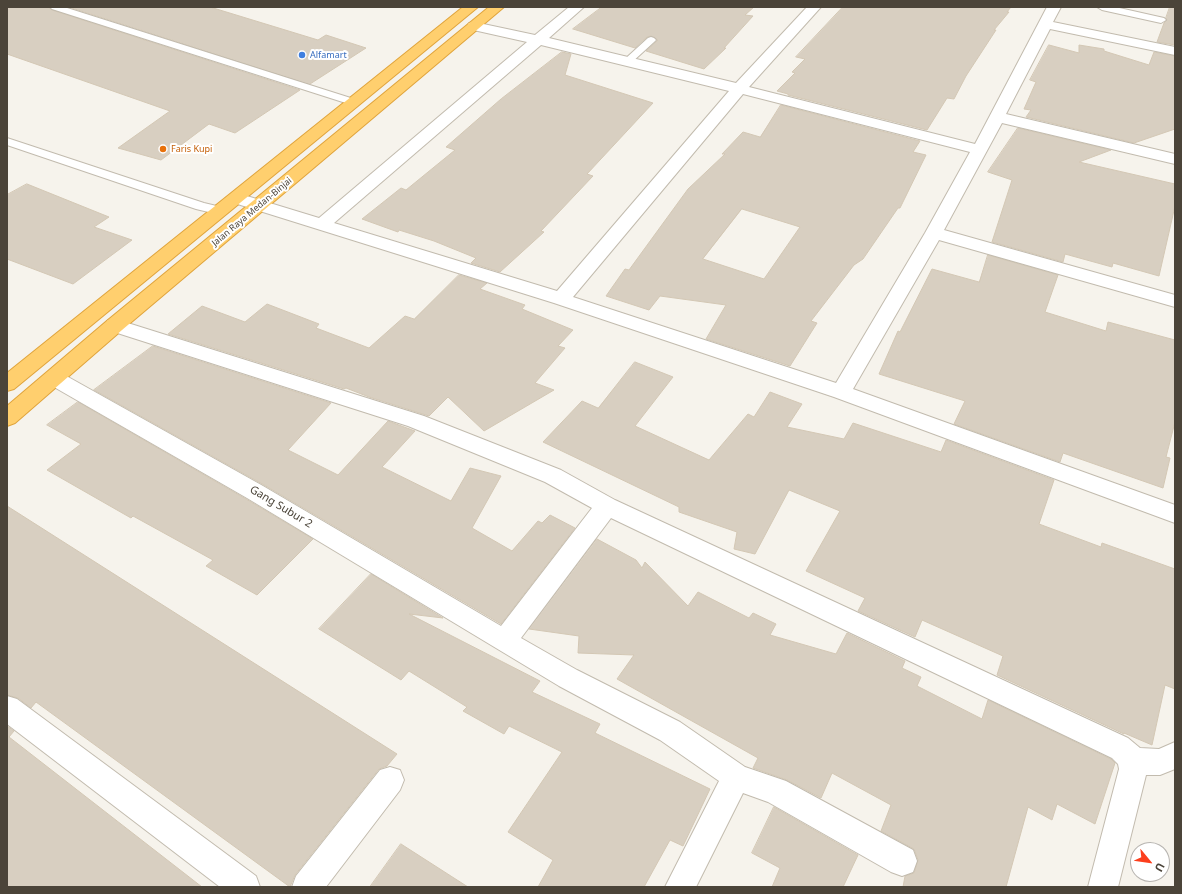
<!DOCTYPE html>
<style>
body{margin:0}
#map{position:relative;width:1182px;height:894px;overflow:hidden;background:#f6f3ec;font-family:"Noto Sans",sans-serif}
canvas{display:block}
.frame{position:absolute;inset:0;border:8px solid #4b4439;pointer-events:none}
.north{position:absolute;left:1130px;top:842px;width:40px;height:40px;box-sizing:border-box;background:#fff;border:1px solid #b7b4b0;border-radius:50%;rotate:119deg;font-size:11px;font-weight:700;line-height:16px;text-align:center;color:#4b4439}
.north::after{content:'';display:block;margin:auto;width:14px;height:18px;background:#fc3f1d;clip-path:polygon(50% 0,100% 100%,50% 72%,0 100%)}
</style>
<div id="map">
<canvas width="1182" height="894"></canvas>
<div class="frame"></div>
<div class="north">U</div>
</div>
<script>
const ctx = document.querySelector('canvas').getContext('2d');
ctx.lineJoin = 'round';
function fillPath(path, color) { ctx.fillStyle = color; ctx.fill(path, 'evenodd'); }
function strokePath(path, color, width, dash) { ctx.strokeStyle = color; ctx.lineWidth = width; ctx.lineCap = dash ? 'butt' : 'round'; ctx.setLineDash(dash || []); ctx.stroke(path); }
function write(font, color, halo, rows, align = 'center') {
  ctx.font = font + ' "Noto Sans",sans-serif'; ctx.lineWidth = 4; ctx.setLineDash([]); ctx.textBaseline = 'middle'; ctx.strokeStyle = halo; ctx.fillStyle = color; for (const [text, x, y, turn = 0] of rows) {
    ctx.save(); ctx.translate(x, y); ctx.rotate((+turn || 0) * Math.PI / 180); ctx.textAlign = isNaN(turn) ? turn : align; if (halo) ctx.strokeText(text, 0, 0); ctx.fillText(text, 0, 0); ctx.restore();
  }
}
const building = new Path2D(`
 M 7,7 L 48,7 L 52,10 L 300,90 L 235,133 L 209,124 L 161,160 L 118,148 L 170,111 L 7,54 Z
 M 69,7 L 210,7 L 318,40 L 326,35 L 366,48 L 310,84 Z
 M 602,7 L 754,7 L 745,15 L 753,16 L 724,48 L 726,48 L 704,69 L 646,51 L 658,40 L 651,36 L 647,37 L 635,48 L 573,29 Z
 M 843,7 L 1011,7 L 1007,12 L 1009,12 L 994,30 L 996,30 L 966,76 L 954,99 L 947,98 L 927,130 L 788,95 L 788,94 L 777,91 L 795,73 L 792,72 L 805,59 L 796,57 Z
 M 1170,7 L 1175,7 L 1175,45 L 1157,42 L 1164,23 L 1167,20 L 1166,18 Z
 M 1049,45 L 1079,53 L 1079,45 L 1104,49 L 1104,51 L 1149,65 L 1154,52 L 1175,56 L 1175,129 L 1134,143 L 1026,117 L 1031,110 L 1024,109 L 1036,82 L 1030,80 Z
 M 562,52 L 571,54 L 565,75 L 653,103 L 587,174 L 593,176 L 541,231 L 544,232 L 500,272 L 471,263 L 476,258 L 434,241 L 399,230 L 398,232 L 362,219 L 401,188 L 406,190 L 455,150 L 446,147 L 501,99 Z
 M 781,105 L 920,141 L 913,152 L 926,155 L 900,208 L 898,208 L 863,259 L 854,265 L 811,321 L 817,323 L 790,366 L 706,339 L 726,305 L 660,296 L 649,310 L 606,296 L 625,269 L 629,270 L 688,189 L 725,154 L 722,154 L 743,132 L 760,137 ZM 742,209 L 800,227 L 764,279 L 703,259 Z
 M 1018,128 L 1111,150 L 1079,162 L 1175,184 L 1175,206 L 1159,276 L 1113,263 L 1112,267 L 1065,254 L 1063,262 L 992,242 L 1012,180 L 988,172 Z
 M 27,184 L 109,217 L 94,227 L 132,240 L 73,284 L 7,259 L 7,195 Z
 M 988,255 L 1058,275 L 1045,312 L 1106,331 L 1108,322 L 1175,340 L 1175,422 L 1166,457 L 1170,458 L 1163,488 L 1063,453 L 1060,462 L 954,424 L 965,401 L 879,374 L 898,331 L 900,332 L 932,269 L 979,282 Z
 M 459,275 L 487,283 L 480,289 L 525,305 L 522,309 L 573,330 L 558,346 L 565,348 L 535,383 L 554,390 L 484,431 L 448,397 L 429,416 L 369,397 L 346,388 L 344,389 L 168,334 L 202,306 L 245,322 L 267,304 L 319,324 L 316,328 L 369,348 L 405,316 L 414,319 Z
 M 153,346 L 331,403 L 288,450 L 338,475 L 388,421 L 415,431 L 382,467 L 451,501 L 470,468 L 501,476 L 472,528 L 512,551 L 538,521 L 542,523 L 550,515 L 575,528 L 501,624 L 264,485 L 94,390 Z
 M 635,362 L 673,377 L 635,426 L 709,460 L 748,414 L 754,417 L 770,392 L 802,404 L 787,427 L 844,439 L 853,423 L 941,452 L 946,440 L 1054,480 L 1039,524 L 1101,547 L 1102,543 L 1175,569 L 1175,689 L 1165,685 L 1152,745 L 1124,733 L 1124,734 L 997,675 L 1003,656 L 922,620 L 915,637 L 858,611 L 865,598 L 806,571 L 840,511 L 789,490 L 755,554 L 734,549 L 737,532 L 679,512 L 679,507 L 543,442 L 582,401 L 598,408 Z
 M 78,402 L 246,499 L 313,539 L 257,595 L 206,566 L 213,560 L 133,516 L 131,518 L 47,470 L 81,444 L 47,425 Z
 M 7,506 L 397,754 L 387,766 L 379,769 L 295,875 L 290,887 L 36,702 L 31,708 L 18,698 L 7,695 Z
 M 597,539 L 636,560 L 642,568 L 645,562 L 688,606 L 698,592 L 749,618 L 753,613 L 776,624 L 770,635 L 836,654 L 847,633 L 905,661 L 902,668 L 921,677 L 917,686 L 982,719 L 988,700 L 1111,759 L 1115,763 L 1095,824 L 1057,804 L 1052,820 L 1028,807 L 1006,887 L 903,887 L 905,876 L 914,873 L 918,860 L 914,849 L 881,831 L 891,805 L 832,773 L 821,798 L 787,780 L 753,768 L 758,758 L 617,679 L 634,655 L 578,653 L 579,636 L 529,629 Z
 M 371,574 L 443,618 L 409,614 L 540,681 L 532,692 L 600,724 L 595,733 L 710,789 L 683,846 L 670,840 L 644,887 L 538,887 L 553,860 L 508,832 L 562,752 L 509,726 L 504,734 L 463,711 L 467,707 L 409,671 L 401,680 L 319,629 Z
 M 7,726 L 14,731 L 9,737 L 202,887 L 7,887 Z
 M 774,807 L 858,855 L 843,887 L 772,887 L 780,868 L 752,853 Z
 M 401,844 L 468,887 L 370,887 Z`);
fillPath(building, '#d8cfc1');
strokePath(building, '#d3c7b4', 1);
const lane = new Path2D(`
 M 50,7 L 64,7 L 357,100 L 358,102 L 353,105 L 349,104 L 52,9 Z
 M 1097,7 L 1115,7 L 1164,18 L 1166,20 L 1161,23 L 1102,10 Z
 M 651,37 L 654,38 L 656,40 L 654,42 L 631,63 L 625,63 L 623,61 L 625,59 L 648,38 Z
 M 7,138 L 204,203 L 225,208 L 227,211 L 225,214 L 221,215 L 196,209 L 7,145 Z`);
const street = new Path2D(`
 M 569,7 L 584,7 L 549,38 L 736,83 L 807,7 L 821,7 L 749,87 L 975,144 L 1047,7 L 1061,7 L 1053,22 L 1175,47 L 1175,55 L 1050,29 L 1006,114 L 1175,154 L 1175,164 L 1002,123 L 944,230 L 1175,295 L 1175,307 L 939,240 L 853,389 L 1175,505 L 1175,523 L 834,397 L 554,303 L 231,202 L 228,198 L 231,194 L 237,193 L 319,218 L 527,42 L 469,29 L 467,26 L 469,23 L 474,22 L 535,35 ZM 541,45 L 729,91 L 557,291 L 334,223 ZM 743,94 L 970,152 L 925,233 L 836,383 L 573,297 Z
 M 115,319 L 424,416 L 561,470 L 615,500 L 1128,738 L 1140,748 L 1159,749 L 1175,742 L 1175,769 L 1160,775 L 1146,775 L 1118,887 L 1088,887 L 1119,769 L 1118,764 L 1112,758 L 611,518 L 521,638 L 577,670 L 680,722 L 745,767 L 786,781 L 913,850 L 917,861 L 913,872 L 902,876 L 891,872 L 768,802 L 743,793 L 696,887 L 665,887 L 719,781 L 660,740 L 559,686 L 247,498 L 47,383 L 44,378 L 47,373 L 54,371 L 61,373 L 263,486 L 501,626 L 592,508 L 545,482 L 408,426 L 108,330 L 105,325 L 108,320 Z
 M 7,696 L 17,699 L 256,876 L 260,887 L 220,887 L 7,724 Z
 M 390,767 L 400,770 L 404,780 L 400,790 L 326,887 L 292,887 L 296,876 L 380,770 Z`);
const highway = new Path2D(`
 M 463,7 L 478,7 L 14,389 L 7,391 L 7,373 Z
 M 489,7 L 504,7 L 122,330 L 15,423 L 7,426 L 7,406 L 108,320 Z`);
strokePath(lane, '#c2bbae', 2);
strokePath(street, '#c2bbae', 2);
strokePath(highway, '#e0a43c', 2);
fillPath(lane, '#fff');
fillPath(street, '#fff');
fillPath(highway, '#ffcf6e');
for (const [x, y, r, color] of [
 [302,55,4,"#3f7fe0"],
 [163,149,4,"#e8710a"]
]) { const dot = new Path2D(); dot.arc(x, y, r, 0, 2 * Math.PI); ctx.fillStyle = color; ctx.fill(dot); strokePath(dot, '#fff', 1.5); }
write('9px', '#366cbe', '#fff', [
 ["Alfamart",310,55]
], 'left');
write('9px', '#c56008', '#fff', [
 ["Faris Kupi",171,149]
], 'left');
write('9px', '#4b4439', '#fff', [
 ["Jalan Raya Medan-Binjai",252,212,-40]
]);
write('11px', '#4b4439', '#fff', [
 ["Gang Subur 2",281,507,31]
]);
</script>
